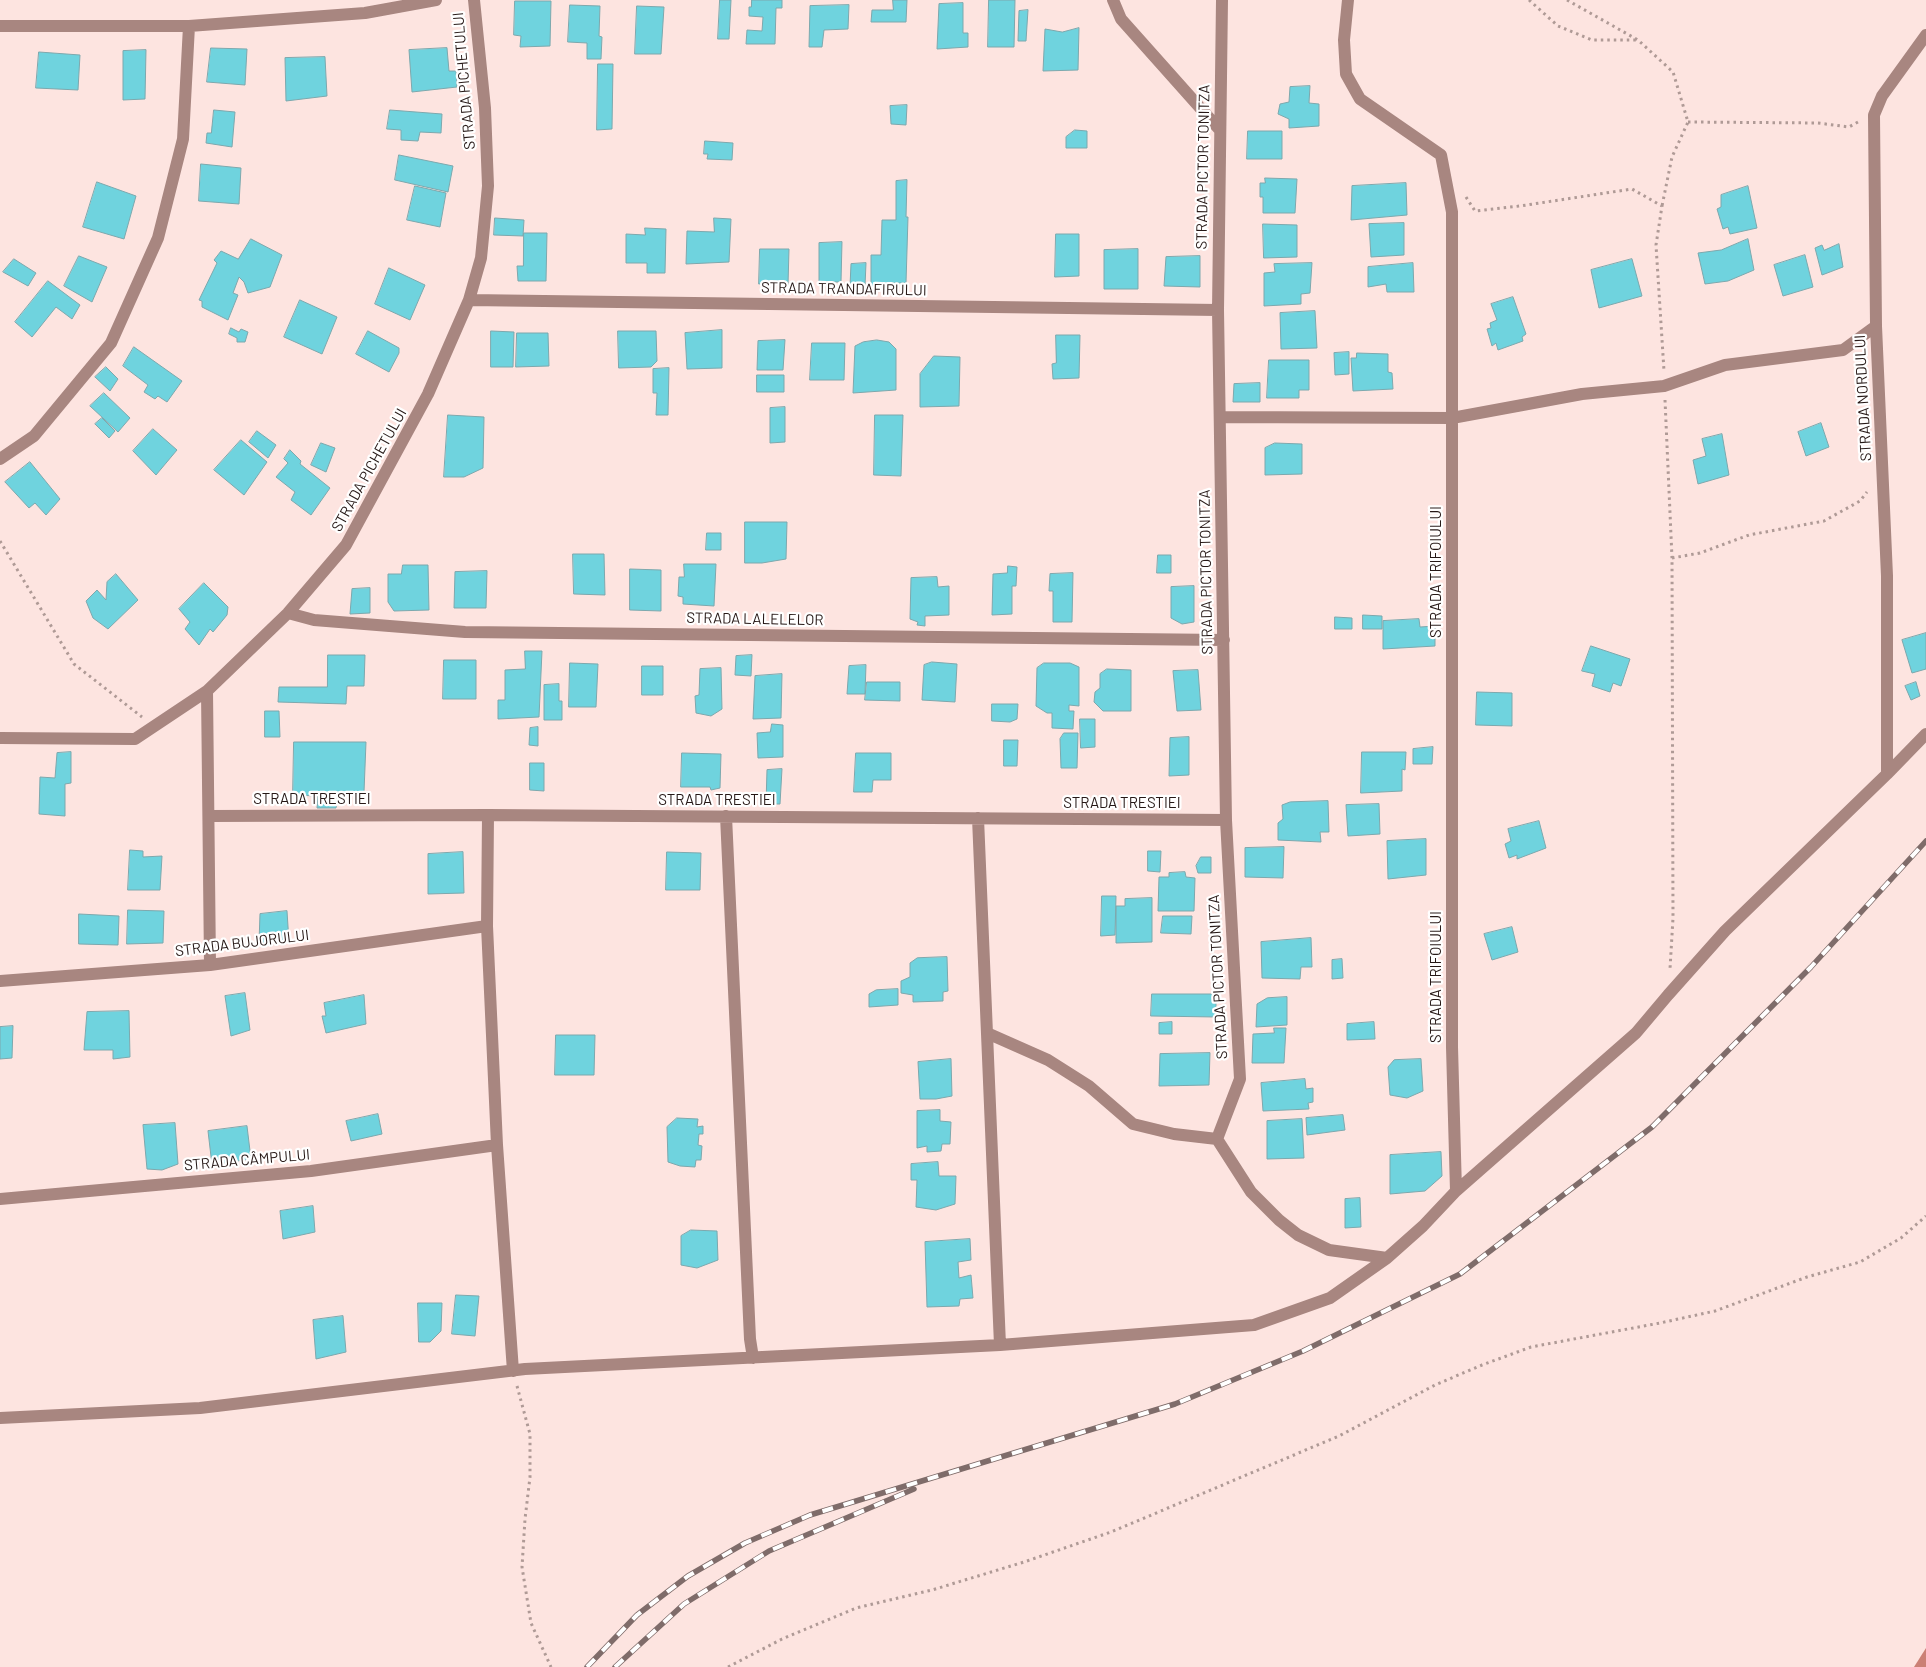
<!DOCTYPE html>
<meta charset="utf-8">
<style>
body{margin:0}
canvas{display:block;background:#fde4e0}
</style>
<canvas width="1926" height="1667"></canvas>
<script>
const ctx = document.querySelector('canvas').getContext('2d');
ctx.lineJoin = 'round';
function fillPath(path, color) { ctx.fillStyle = color; ctx.fill(path, 'evenodd'); }
function strokePath(path, color, width, dash) { ctx.strokeStyle = color; ctx.lineWidth = width; ctx.lineCap = dash ? 'butt' : 'round'; ctx.setLineDash(dash || []); ctx.stroke(path); }
function write(font, color, halo, rows, align = 'center') {
  ctx.font = font + ' Barlow,sans-serif'; ctx.lineWidth = 4.5; ctx.setLineDash([]); ctx.textBaseline = 'middle'; ctx.strokeStyle = halo; ctx.fillStyle = color; for (const [text, x, y, turn = 0] of rows) {
    ctx.save(); ctx.translate(x, y); ctx.rotate((+turn || 0) * Math.PI / 180); ctx.textAlign = isNaN(turn) ? turn : align; if (halo) ctx.strokeText(text, 0, 0); ctx.fillText(text, 0, 0); ctx.restore();
  }
}
fillPath(new Path2D(`
 M 1926,1648 L 1926,1667 L 1914,1667 Z`), '#cb8075');
const building = new Path2D(`
 M 720,0 L 731,0 L 729,39 L 718,39 Z
 M 752,0 L 782,0 L 782,8 L 776,8 L 775,44 L 746,44 L 747,30 L 762,31 L 763,17 L 749,16 L 749,7 L 751,7 Z
 M 893,0 L 907,0 L 906,22 L 871,22 L 872,10 L 893,10 Z
 M 989,0 L 1015,0 L 1014,47 L 988,47 Z
 M 515,1 L 551,1 L 550,46 L 520,47 L 521,36 L 514,35 Z
 M 963,3 L 963,33 L 968,33 L 968,47 L 937,49 L 939,4 Z
 M 570,5 L 600,6 L 599,36 L 602,37 L 601,59 L 587,59 L 587,43 L 568,42 Z
 M 849,5 L 848,29 L 824,30 L 822,47 L 809,47 L 810,6 Z
 M 637,6 L 664,7 L 661,54 L 635,54 Z
 M 1028,10 L 1026,41 L 1018,41 L 1019,11 Z
 M 1079,28 L 1078,70 L 1043,71 L 1045,29 L 1062,32 Z
 M 211,48 L 247,49 L 245,85 L 207,82 Z
 M 447,48 L 449,71 L 456,71 L 457,87 L 412,92 L 409,50 Z
 M 146,50 L 145,99 L 123,100 L 123,51 Z
 M 39,52 L 80,55 L 78,90 L 36,88 Z
 M 325,57 L 327,96 L 286,101 L 285,58 Z
 M 598,64 L 613,64 L 612,129 L 597,130 Z
 M 1310,86 L 1309,103 L 1319,104 L 1319,126 L 1289,128 L 1289,119 L 1278,114 L 1280,104 L 1289,102 L 1290,87 Z
 M 907,105 L 906,125 L 891,124 L 890,106 Z
 M 214,110 L 235,112 L 232,147 L 206,143 L 207,133 L 211,133 Z
 M 390,110 L 442,114 L 441,133 L 420,132 L 418,141 L 401,140 L 401,130 L 387,129 Z
 M 1075,130 L 1087,131 L 1087,148 L 1066,148 L 1066,137 Z
 M 1248,131 L 1282,131 L 1282,159 L 1247,159 Z
 M 705,141 L 733,143 L 732,160 L 707,159 L 708,154 L 704,154 Z
 M 399,155 L 453,166 L 448,192 L 395,180 Z
 M 201,164 L 241,168 L 239,204 L 199,201 Z
 M 1265,178 L 1297,179 L 1295,213 L 1263,213 L 1263,197 L 1260,197 L 1260,183 L 1265,183 Z
 M 907,180 L 906,217 L 908,217 L 906,283 L 882,283 L 882,290 L 871,289 L 871,255 L 881,255 L 882,220 L 896,220 L 896,181 Z
 M 97,182 L 136,196 L 124,239 L 83,227 Z
 M 1406,183 L 1407,215 L 1351,220 L 1352,186 Z
 M 415,186 L 446,193 L 440,227 L 407,220 Z
 M 1748,186 L 1757,228 L 1730,234 L 1728,227 L 1723,229 L 1717,209 L 1721,207 L 1721,195 Z
 M 495,218 L 524,220 L 523,236 L 494,235 Z
 M 714,218 L 731,219 L 729,262 L 686,264 L 687,231 L 714,232 Z
 M 1404,223 L 1404,255 L 1371,257 L 1369,224 Z
 M 1263,224 L 1297,225 L 1297,257 L 1264,258 Z
 M 645,228 L 666,229 L 665,273 L 647,273 L 647,263 L 626,263 L 626,234 L 645,235 Z
 M 524,233 L 547,233 L 546,281 L 518,281 L 517,266 L 523,266 Z
 M 1056,234 L 1079,234 L 1079,276 L 1055,277 Z
 M 251,239 L 282,255 L 270,287 L 248,293 L 244,282 L 239,277 L 233,293 L 238,295 L 228,320 L 202,307 L 202,301 L 199,300 L 217,263 L 214,260 L 221,251 L 238,259 Z
 M 1748,239 L 1754,270 L 1728,281 L 1705,284 L 1698,253 L 1721,250 Z
 M 842,242 L 841,282 L 819,282 L 819,243 Z
 M 1839,244 L 1843,267 L 1822,275 L 1815,248 L 1822,245 L 1824,250 Z
 M 760,249 L 789,249 L 788,285 L 759,284 Z
 M 1138,249 L 1138,289 L 1104,289 L 1104,250 Z
 M 1805,255 L 1813,287 L 1783,296 L 1774,265 Z
 M 79,256 L 107,267 L 92,302 L 64,286 Z
 M 1200,256 L 1200,287 L 1164,286 L 1166,257 Z
 M 14,259 L 36,273 L 28,286 L 3,272 Z
 M 1632,259 L 1642,296 L 1599,308 L 1591,270 Z
 M 866,263 L 865,286 L 850,286 L 851,264 Z
 M 1312,263 L 1310,293 L 1301,294 L 1301,304 L 1264,306 L 1264,273 L 1275,272 L 1274,264 Z
 M 1413,263 L 1414,292 L 1387,292 L 1386,284 L 1368,287 L 1368,267 Z
 M 389,268 L 425,285 L 410,320 L 375,304 Z
 M 48,281 L 80,305 L 72,319 L 56,307 L 32,337 L 15,322 Z
 M 1513,297 L 1526,334 L 1522,337 L 1523,341 L 1498,350 L 1496,343 L 1492,346 L 1487,329 L 1491,328 L 1490,323 L 1497,320 L 1491,304 Z
 M 300,300 L 337,317 L 322,354 L 284,337 Z
 M 1315,311 L 1317,348 L 1281,349 L 1280,313 Z
 M 231,328 L 239,332 L 241,329 L 248,332 L 245,342 L 237,342 L 237,338 L 229,334 Z
 M 722,330 L 722,368 L 687,369 L 685,333 Z
 M 368,331 L 399,348 L 399,353 L 389,372 L 356,354 Z
 M 491,331 L 514,332 L 513,367 L 491,367 Z
 M 618,331 L 656,331 L 657,361 L 651,367 L 619,368 Z
 M 517,333 L 548,333 L 549,366 L 516,367 Z
 M 1056,335 L 1080,335 L 1079,378 L 1053,379 L 1052,364 L 1056,363 Z
 M 785,340 L 783,370 L 757,370 L 758,341 Z
 M 877,340 L 889,342 L 896,349 L 896,390 L 853,393 L 855,346 L 863,342 Z
 M 812,343 L 845,343 L 844,380 L 810,380 Z
 M 134,347 L 182,381 L 167,402 L 158,396 L 155,399 L 144,392 L 148,385 L 123,366 Z
 M 1349,352 L 1349,374 L 1335,375 L 1334,353 Z
 M 1357,353 L 1388,354 L 1388,372 L 1392,373 L 1393,389 L 1353,391 L 1351,358 L 1356,358 Z
 M 934,356 L 960,357 L 959,406 L 920,407 L 920,374 Z
 M 1269,360 L 1309,360 L 1309,390 L 1299,390 L 1299,398 L 1267,398 Z
 M 106,367 L 118,379 L 110,391 L 95,377 Z
 M 669,368 L 668,415 L 656,415 L 657,393 L 653,393 L 653,369 Z
 M 757,375 L 784,375 L 784,392 L 757,392 Z
 M 1260,383 L 1260,402 L 1233,402 L 1234,384 Z
 M 104,393 L 130,418 L 118,432 L 90,406 Z
 M 785,407 L 785,442 L 770,443 L 770,408 Z
 M 448,415 L 484,417 L 483,468 L 464,477 L 444,477 Z
 M 875,415 L 903,415 L 901,476 L 874,475 Z
 M 102,418 L 115,431 L 109,438 L 95,424 Z
 M 1821,423 L 1829,447 L 1806,456 L 1798,432 Z
 M 153,429 L 177,450 L 156,475 L 133,451 Z
 M 257,431 L 276,445 L 268,458 L 249,442 Z
 M 1722,434 L 1729,475 L 1698,484 L 1693,460 L 1706,456 L 1702,439 Z
 M 241,440 L 267,462 L 244,495 L 214,470 Z
 M 321,443 L 335,448 L 326,472 L 311,465 Z
 M 1275,443 L 1302,444 L 1302,474 L 1265,475 L 1265,448 Z
 M 290,450 L 301,461 L 300,464 L 330,488 L 311,515 L 291,500 L 295,492 L 276,477 L 288,463 L 284,459 Z
 M 30,462 L 60,499 L 46,515 L 35,503 L 29,508 L 5,482 Z
 M 745,522 L 787,522 L 786,559 L 762,563 L 745,563 Z
 M 707,533 L 721,533 L 721,550 L 706,550 Z
 M 573,554 L 604,554 L 605,595 L 574,594 Z
 M 1158,555 L 1171,555 L 1171,573 L 1157,573 Z
 M 684,564 L 716,564 L 714,606 L 683,604 L 683,597 L 678,596 L 679,577 L 684,577 Z
 M 403,565 L 428,565 L 429,610 L 394,611 L 388,602 L 388,574 L 401,574 Z
 M 1008,566 L 1017,567 L 1016,586 L 1012,586 L 1012,614 L 992,615 L 993,574 L 1007,573 Z
 M 630,569 L 661,570 L 661,611 L 630,610 Z
 M 487,571 L 486,608 L 454,608 L 455,572 Z
 M 1073,573 L 1072,622 L 1053,622 L 1053,591 L 1049,591 L 1050,574 Z
 M 116,574 L 138,600 L 108,629 L 93,618 L 86,601 L 97,590 L 106,600 L 107,582 Z
 M 937,577 L 938,587 L 949,586 L 949,615 L 925,616 L 925,626 L 917,625 L 918,622 L 910,619 L 911,578 Z
 M 204,583 L 228,607 L 227,615 L 213,632 L 210,629 L 199,645 L 185,629 L 190,622 L 179,609 Z
 M 1194,586 L 1194,622 L 1182,624 L 1171,618 L 1171,587 Z
 M 370,588 L 370,613 L 350,614 L 352,589 Z
 M 1363,615 L 1382,616 L 1382,629 L 1363,629 Z
 M 1335,617 L 1352,618 L 1352,629 L 1335,629 Z
 M 1419,619 L 1420,627 L 1435,626 L 1435,646 L 1383,649 L 1383,621 Z
 M 1926,633 L 1926,669 L 1912,673 L 1902,640 Z
 M 1591,646 L 1630,659 L 1621,686 L 1613,683 L 1610,692 L 1592,686 L 1595,674 L 1582,671 Z
 M 525,651 L 542,651 L 539,717 L 498,719 L 498,700 L 505,700 L 505,670 L 525,669 Z
 M 328,655 L 365,655 L 364,686 L 347,686 L 346,704 L 278,702 L 279,687 L 327,687 Z
 M 752,655 L 751,676 L 735,675 L 736,656 Z
 M 444,660 L 476,660 L 476,699 L 443,699 Z
 M 932,662 L 957,664 L 955,702 L 922,700 L 924,665 Z
 M 570,663 L 598,664 L 596,707 L 569,707 Z
 M 1044,663 L 1070,663 L 1079,667 L 1079,706 L 1069,705 L 1069,711 L 1074,711 L 1073,729 L 1052,728 L 1052,713 L 1047,713 L 1036,706 L 1037,668 Z
 M 866,665 L 865,694 L 847,694 L 849,666 Z
 M 642,666 L 663,666 L 663,695 L 642,695 Z
 M 721,668 L 722,709 L 711,716 L 696,713 L 695,696 L 699,695 L 700,669 Z
 M 1107,669 L 1131,670 L 1131,711 L 1103,711 L 1094,702 L 1095,692 L 1100,688 L 1100,674 Z
 M 1198,670 L 1201,710 L 1177,711 L 1173,671 Z
 M 782,674 L 781,718 L 753,719 L 755,676 Z
 M 867,682 L 900,682 L 900,701 L 865,700 Z
 M 1916,682 L 1920,696 L 1911,700 L 1905,686 Z
 M 559,684 L 559,701 L 562,701 L 562,720 L 544,720 L 544,685 Z
 M 1477,692 L 1512,693 L 1512,726 L 1476,725 Z
 M 992,704 L 1018,704 L 1017,719 L 1010,722 L 992,721 Z
 M 265,711 L 279,711 L 280,737 L 265,737 Z
 M 1080,719 L 1095,719 L 1095,747 L 1081,748 Z
 M 772,724 L 783,725 L 783,757 L 758,758 L 757,733 L 770,732 Z
 M 538,727 L 538,746 L 529,745 L 530,728 Z
 M 1064,733 L 1078,733 L 1077,768 L 1061,768 L 1060,739 Z
 M 1189,737 L 1189,775 L 1169,776 L 1170,738 Z
 M 1004,740 L 1018,740 L 1017,766 L 1004,766 Z
 M 294,742 L 366,742 L 364,792 L 338,793 L 336,808 L 317,808 L 318,796 L 293,795 Z
 M 1433,747 L 1432,764 L 1413,764 L 1413,749 Z
 M 71,752 L 71,783 L 65,784 L 65,816 L 39,814 L 40,777 L 55,778 L 57,753 Z
 M 1362,752 L 1406,752 L 1405,770 L 1402,769 L 1402,791 L 1361,793 Z
 M 682,753 L 721,754 L 720,788 L 711,790 L 710,787 L 681,787 Z
 M 856,753 L 891,753 L 891,780 L 873,780 L 872,792 L 854,792 Z
 M 530,763 L 544,763 L 544,791 L 530,790 Z
 M 782,769 L 780,804 L 766,804 L 767,770 Z
 M 1328,801 L 1329,832 L 1320,832 L 1321,842 L 1278,840 L 1278,823 L 1283,819 L 1282,805 L 1290,802 Z
 M 1379,804 L 1380,834 L 1348,836 L 1346,805 Z
 M 1539,821 L 1546,848 L 1517,859 L 1517,855 L 1509,858 L 1505,844 L 1511,841 L 1508,829 Z
 M 1426,839 L 1426,875 L 1388,879 L 1387,841 Z
 M 1284,847 L 1283,878 L 1245,877 L 1245,848 Z
 M 130,850 L 143,851 L 143,857 L 162,856 L 160,890 L 128,890 Z
 M 1148,851 L 1161,851 L 1160,872 L 1148,871 Z
 M 463,852 L 464,893 L 428,894 L 428,854 Z
 M 667,852 L 701,853 L 700,890 L 666,890 Z
 M 1201,857 L 1211,857 L 1211,873 L 1198,873 L 1196,866 Z
 M 1185,872 L 1186,877 L 1195,878 L 1194,911 L 1158,911 L 1159,877 L 1169,877 L 1169,873 Z
 M 1102,896 L 1116,896 L 1115,935 L 1101,936 Z
 M 1152,898 L 1152,942 L 1116,943 L 1116,906 L 1125,906 L 1125,899 Z
 M 128,910 L 164,911 L 163,943 L 127,944 Z
 M 287,911 L 289,942 L 259,943 L 260,914 Z
 M 79,914 L 119,916 L 118,945 L 79,944 Z
 M 1163,916 L 1192,916 L 1191,934 L 1161,933 Z
 M 1512,927 L 1518,952 L 1492,960 L 1484,934 Z
 M 1311,938 L 1312,967 L 1301,967 L 1300,979 L 1262,978 L 1261,942 Z
 M 947,957 L 948,991 L 943,992 L 943,1001 L 913,1002 L 913,995 L 901,993 L 901,981 L 910,977 L 910,963 L 917,958 Z
 M 1342,959 L 1343,978 L 1332,979 L 1332,960 Z
 M 898,989 L 898,1005 L 869,1007 L 869,994 L 876,990 Z
 M 245,993 L 250,1030 L 231,1036 L 225,996 Z
 M 1152,994 L 1216,994 L 1216,1017 L 1151,1016 Z
 M 364,995 L 366,1024 L 326,1033 L 322,1016 L 326,1016 L 324,1003 Z
 M 1287,997 L 1287,1025 L 1256,1027 L 1257,1004 L 1267,998 Z
 M 129,1011 L 130,1057 L 113,1059 L 113,1050 L 84,1050 L 87,1012 Z
 M 1172,1022 L 1172,1034 L 1159,1034 L 1159,1023 Z
 M 1374,1022 L 1375,1039 L 1347,1040 L 1347,1024 Z
 M 13,1026 L 12,1058 L 0,1059 L 0,1027 Z
 M 1274,1028 L 1286,1028 L 1284,1063 L 1252,1063 L 1253,1034 L 1274,1033 Z
 M 556,1035 L 595,1035 L 594,1075 L 555,1075 Z
 M 1210,1053 L 1209,1085 L 1159,1086 L 1160,1054 Z
 M 951,1059 L 952,1096 L 936,1099 L 920,1099 L 918,1062 Z
 M 1421,1059 L 1423,1091 L 1407,1098 L 1390,1095 L 1388,1067 L 1394,1060 Z
 M 1305,1079 L 1306,1089 L 1313,1088 L 1313,1102 L 1308,1103 L 1309,1109 L 1263,1111 L 1261,1083 Z
 M 940,1110 L 940,1121 L 951,1122 L 950,1144 L 942,1144 L 941,1151 L 927,1152 L 927,1146 L 917,1148 L 917,1111 Z
 M 378,1114 L 382,1134 L 351,1141 L 346,1121 Z
 M 1343,1115 L 1345,1130 L 1307,1135 L 1306,1118 Z
 M 677,1118 L 698,1119 L 697,1127 L 703,1126 L 703,1134 L 699,1134 L 698,1145 L 702,1146 L 701,1160 L 696,1160 L 695,1167 L 680,1166 L 668,1162 L 667,1127 Z
 M 1302,1119 L 1304,1158 L 1267,1159 L 1267,1121 Z
 M 175,1123 L 178,1164 L 162,1170 L 147,1169 L 143,1125 Z
 M 247,1126 L 251,1159 L 212,1165 L 208,1131 Z
 M 1441,1152 L 1442,1176 L 1425,1191 L 1390,1194 L 1390,1155 Z
 M 938,1162 L 939,1176 L 956,1176 L 955,1204 L 936,1210 L 916,1207 L 917,1180 L 911,1180 L 911,1164 Z
 M 1360,1198 L 1361,1227 L 1345,1228 L 1345,1199 Z
 M 313,1206 L 315,1232 L 283,1239 L 280,1211 Z
 M 691,1230 L 717,1231 L 718,1260 L 697,1268 L 681,1265 L 681,1236 Z
 M 970,1239 L 971,1260 L 958,1262 L 959,1278 L 971,1275 L 973,1298 L 960,1299 L 959,1306 L 927,1307 L 925,1242 Z
 M 456,1295 L 479,1296 L 475,1336 L 452,1334 Z
 M 418,1303 L 442,1303 L 441,1331 L 430,1342 L 419,1342 Z
 M 343,1316 L 346,1352 L 316,1359 L 313,1320 Z`);
fillPath(building, '#6fd3de');
strokePath(building, '#7da8ad', 1);
strokePath(new Path2D(`
 M 1529,0 L 1558,26 L 1592,40 L 1638,40
 M 1567,0 L 1638,40 L 1673,72 L 1688,122 L 1672,157 L 1662,206
 M 1688,122 L 1818,123 L 1849,127 L 1858,122
 M 1466,197 L 1475,211 L 1520,206 L 1632,189 L 1662,206 L 1656,245 L 1664,371
 M 1665,400 L 1672,558 L 1673,918 L 1670,969
 M 0,541 L 74,664 L 142,717
 M 1672,558 L 1700,553 L 1749,535 L 1824,521 L 1860,501 L 1867,492
 M 517,1386 L 530,1434 L 530,1477 L 525,1519 L 522,1567 L 531,1623 L 551,1667
 M 728,1667 L 782,1639 L 856,1608 L 932,1590 L 1024,1562 L 1111,1532 L 1339,1436 L 1435,1385 L 1482,1365 L 1531,1347 L 1660,1323 L 1715,1311 L 1807,1277 L 1860,1262 L 1901,1238 L 1926,1216`), '#af9a96', 3, [2.5, 4]);
strokePath(new Path2D(`
 M 1113,0 L 1121,19 L 1219,129
 M 1348,0 L 1344,40 L 1346,74 L 1360,99 L 1441,155 L 1452,212 L 1452,1047 L 1456,1191
 M 0,26 L 189,26 L 365,13 L 436,0
 M 469,300 L 1218,310
 M 1220,417 L 1452,418 L 1582,394 L 1664,386 L 1725,365 L 1843,350 L 1876,326
 M 0,459 L 34,436 L 111,343 L 158,238 L 183,139 L 189,26
 M 288,613 L 314,620 L 465,632 L 1224,640
 M 207,691 L 210,965
 M 0,738 L 135,739 L 207,691 L 288,613 L 346,545 L 428,394 L 469,300 L 481,258 L 488,186 L 485,108 L 474,0
 M 1887,774 L 1887,576 L 1876,326 L 1874,115 L 1882,96 L 1926,35
 M 488,815 L 487,926 L 497,1145 L 513,1371
 M 209,816 L 488,815 L 1226,820
 M 726,816 L 750,1339 L 753,1358
 M 978,818 L 1000,1345
 M 0,981 L 210,965 L 487,926
 M 987,1033 L 1048,1060 L 1089,1086 L 1133,1124 L 1174,1134 L 1217,1139 L 1251,1192 L 1279,1220 L 1298,1235 L 1329,1250 L 1387,1258
 M 1217,1139 L 1240,1079 L 1226,820 L 1218,310 L 1222,0
 M 0,1199 L 311,1171 L 497,1145
 M 0,1418 L 200,1408 L 525,1369 L 1000,1345 L 1254,1325 L 1330,1298 L 1387,1258 L 1423,1226 L 1456,1191 L 1636,1033 L 1668,995 L 1725,931 L 1887,774 L 1926,734`), '#a88680', 12);
const rail = new Path2D(`
 M 587,1667 L 637,1615 L 688,1576 L 745,1543 L 810,1515 L 1175,1404 L 1303,1351 L 1460,1274 L 1652,1127 L 1811,967 L 1926,841
 M 615,1667 L 684,1604 L 769,1551 L 914,1489`);
strokePath(rail, '#7f6c6a', 5.5);
strokePath(rail, '#fff', 4, [11]);
write('15px', '#261816', '#fff', [
 ["STRADA PICHETULUI",464,81,-95],
 ["STRADA PICTOR TONITZA",1203,167,-89],
 ["STRADA TRANDAFIRULUI",844,289,1],
 ["STRADA NORDULUI",1863,398,-93],
 ["STRADA PICHETULUI",369,470,-61],
 ["STRADA PICTOR TONITZA",1206,572,-91],
 ["STRADA TRIFOIULUI",1436,572,-90],
 ["STRADA LALELELOR",755,619,1],
 ["STRADA TRESTIEI",312,799],
 ["STRADA TRESTIEI",717,800],
 ["STRADA TRESTIEI",1122,803],
 ["STRADA BUJORULUI",242,943,-7],
 ["STRADA PICTOR TONITZA",1218,977,-93],
 ["STRADA TRIFOIULUI",1436,977,-90],
 ["STRADA CÂMPULUI",247,1160,-5]
]);
</script>
